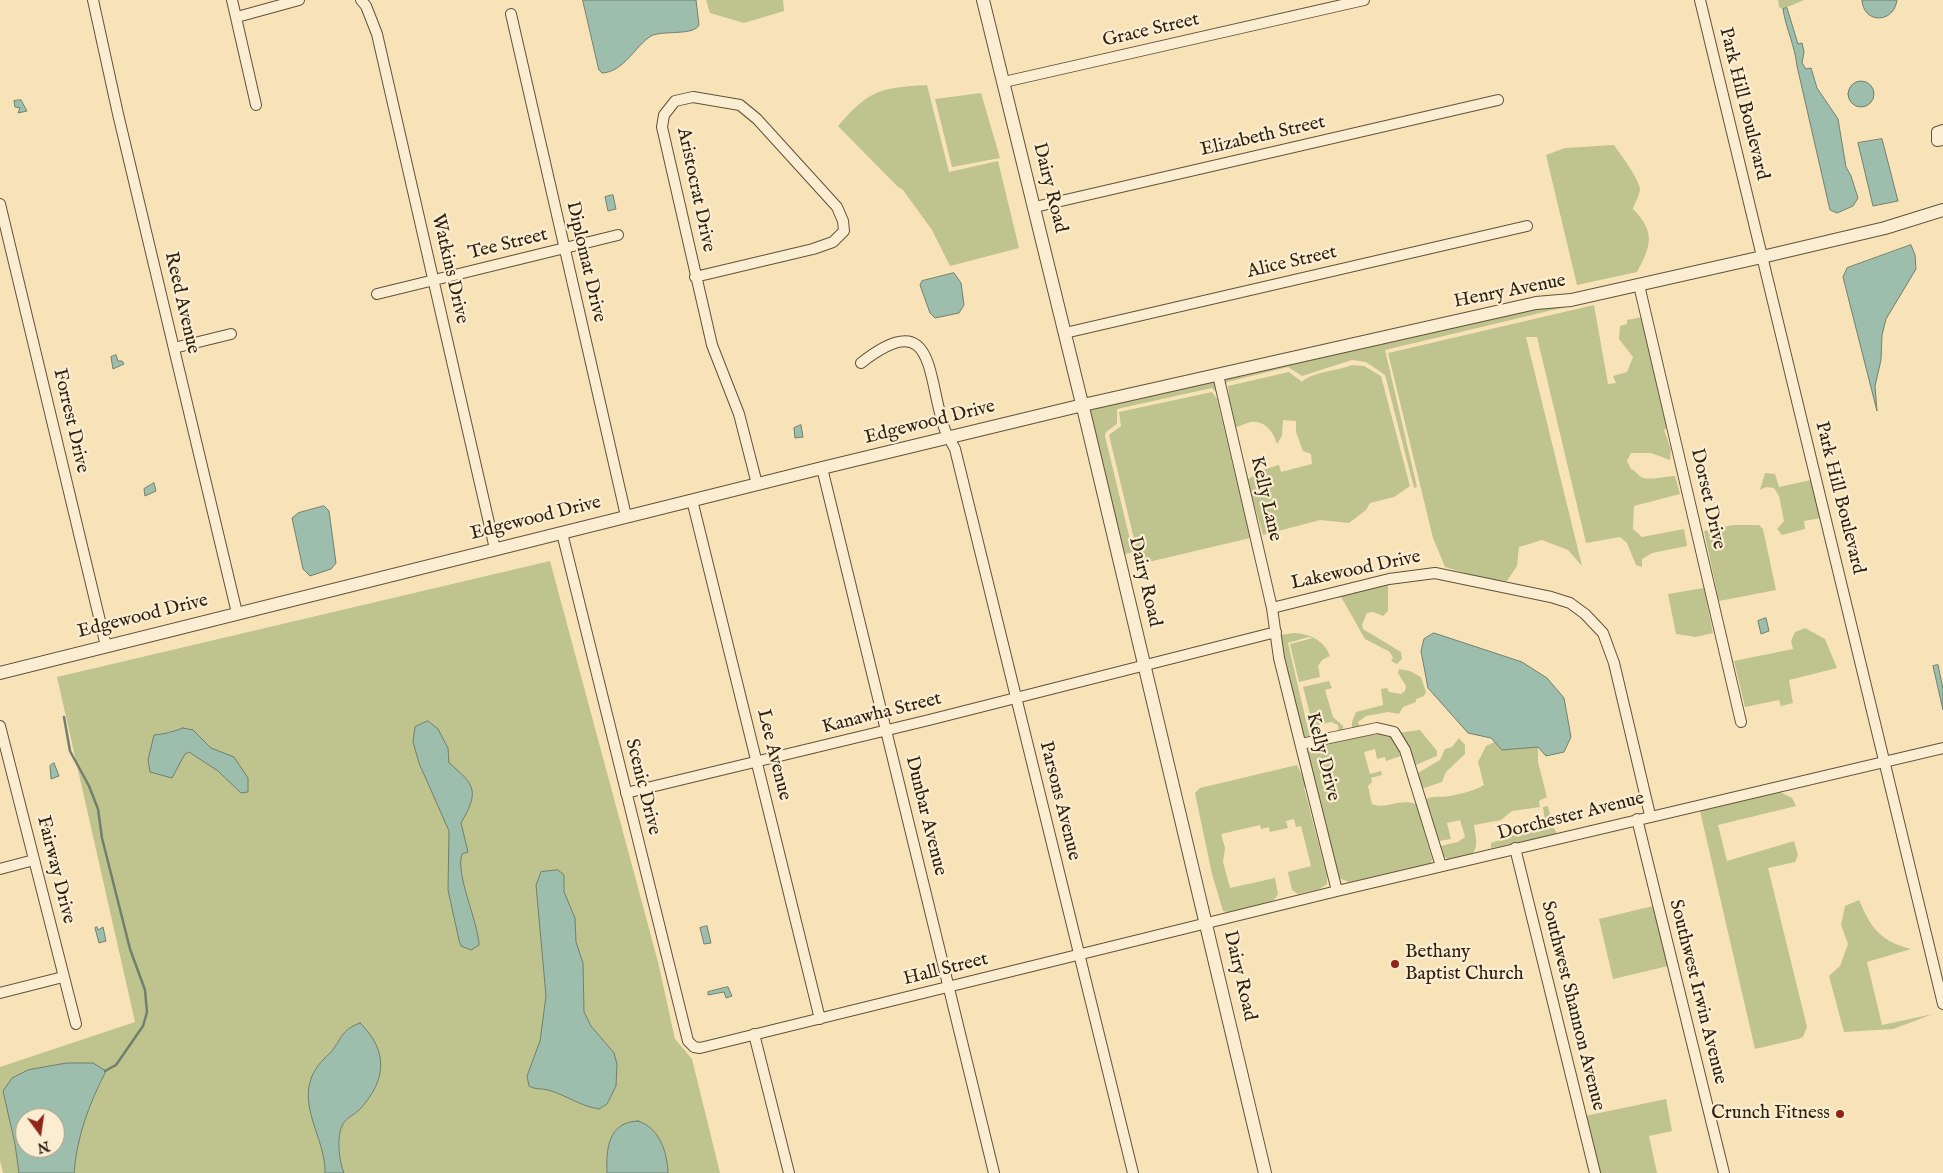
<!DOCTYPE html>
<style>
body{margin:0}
#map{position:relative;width:1943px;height:1173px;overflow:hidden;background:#f8e3b9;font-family:"IM FELL English",serif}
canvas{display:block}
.north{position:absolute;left:15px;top:1108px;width:50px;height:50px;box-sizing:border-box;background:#faedd2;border:1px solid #a99c85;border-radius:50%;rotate:166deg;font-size:14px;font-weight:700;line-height:20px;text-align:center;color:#2f2211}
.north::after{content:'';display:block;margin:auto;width:18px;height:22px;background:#8f2418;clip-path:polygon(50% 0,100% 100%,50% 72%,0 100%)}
</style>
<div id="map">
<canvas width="1943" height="1173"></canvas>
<div class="north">N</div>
</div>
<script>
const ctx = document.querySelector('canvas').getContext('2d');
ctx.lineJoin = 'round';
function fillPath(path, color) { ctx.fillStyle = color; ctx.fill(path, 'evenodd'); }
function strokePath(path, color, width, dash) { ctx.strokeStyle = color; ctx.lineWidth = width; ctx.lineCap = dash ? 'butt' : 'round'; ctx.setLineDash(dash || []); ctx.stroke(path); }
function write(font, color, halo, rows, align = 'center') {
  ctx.font = font + ' "IM FELL English",serif'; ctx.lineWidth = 4.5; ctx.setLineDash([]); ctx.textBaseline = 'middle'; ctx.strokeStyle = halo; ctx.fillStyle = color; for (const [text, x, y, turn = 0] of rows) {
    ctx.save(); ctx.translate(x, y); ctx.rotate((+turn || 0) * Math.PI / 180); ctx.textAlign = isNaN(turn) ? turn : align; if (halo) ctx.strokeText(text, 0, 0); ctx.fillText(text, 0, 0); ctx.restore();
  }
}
fillPath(new Path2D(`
 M 706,0 L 783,0 L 784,11 L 744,23 L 710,13 Z
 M 1778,0 L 1804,0 L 1783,9 L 1779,7 Z
 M 927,85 L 949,172 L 998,161 L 1019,248 L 950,266 L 932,230 L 903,190 L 897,186 L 838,126 C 870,89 880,88 927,85 Z
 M 981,93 L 1000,158 L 952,167 L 935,99 Z
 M 1614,145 C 1621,155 1640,180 1640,190 C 1639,196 1635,203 1633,209 C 1656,232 1651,246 1637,272 L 1577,285 L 1546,155 L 1565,148 Z
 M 1578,304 L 1385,350 L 1417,487 L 1414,488 L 1385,375 L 1366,362 L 1352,360 L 1302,376 L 1288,367 L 1227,382 L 1220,396 L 1212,388 L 1117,409 L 1117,424 L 1106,432 L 1105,436 L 1133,552 L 1125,554 L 1088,409 L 1537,307 Z
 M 1594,305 L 1608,384 L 1616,383 L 1613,376 L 1627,372 L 1633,357 L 1619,339 L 1620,326 L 1627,324 L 1627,320 L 1642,317 L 1669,426 L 1664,430 L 1671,450 L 1670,460 L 1651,453 L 1631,453 L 1627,461 L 1631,469 C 1636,471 1637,474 1641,477 C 1648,481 1667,476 1675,476 L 1680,494 L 1634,506 L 1633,529 L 1642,537 L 1684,529 L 1687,546 L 1652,553 L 1642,559 L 1642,567 L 1636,565 L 1627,543 L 1620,537 L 1586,543 L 1537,337 L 1526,337 L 1582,566 L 1568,550 L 1542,540 L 1519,547 L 1517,566 L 1507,581 L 1485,579 L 1445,567 L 1433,538 L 1388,353 Z
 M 1352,365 L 1364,366 L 1381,376 L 1410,486 L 1394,497 L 1370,503 L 1366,510 L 1349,523 L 1320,520 L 1263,535 L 1247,480 L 1262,470 L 1279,465 L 1281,472 L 1312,464 L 1311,454 L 1303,451 L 1296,432 L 1296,421 L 1283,420 L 1282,436 L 1277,444 C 1274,433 1265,420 1251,422 C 1246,423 1241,426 1236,427 L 1230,408 L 1228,386 L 1289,372 L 1302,382 C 1314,371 1338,371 1352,365 Z
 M 1212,392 L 1217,399 L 1250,538 L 1140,564 L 1109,435 L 1121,426 L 1119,412 Z
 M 1765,473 L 1775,474 L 1779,487 L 1811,480 L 1821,518 L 1804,521 L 1805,529 L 1782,535 L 1777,529 L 1784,521 L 1779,496 L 1774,488 L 1766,487 L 1760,490 Z
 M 1733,525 L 1759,525 L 1763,529 L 1776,590 L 1719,601 L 1704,531 Z
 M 550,561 L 658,962 L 675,1039 L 692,1059 L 720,1173 L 3,1173 L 0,1161 L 0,1067 L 135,1022 L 57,677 ZM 25,1118 L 55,1118 L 55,1148 L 25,1148 Z
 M 1385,583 L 1388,584 L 1388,611 L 1383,616 L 1373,612 L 1367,613 L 1362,625 L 1363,629 L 1401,652 L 1402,659 L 1397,664 L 1391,661 L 1393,658 L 1390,652 L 1365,639 L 1340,595 Z
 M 1704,588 L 1713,633 L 1696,637 L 1676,634 L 1668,594 Z
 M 1805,628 L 1825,639 L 1837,668 L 1789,680 L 1793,703 L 1781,706 L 1779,700 L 1745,707 L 1734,661 L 1793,649 L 1791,641 L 1795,632 Z
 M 1294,633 C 1310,634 1324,640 1330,656 L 1322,660 L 1318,666 L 1320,677 L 1299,682 L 1290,644 L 1313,638 L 1308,637 L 1288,643 L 1310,738 L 1302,737 L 1280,635 Z
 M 1399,669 L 1410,671 L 1421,677 L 1426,692 L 1424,696 L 1416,699 L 1416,702 L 1403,707 L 1399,714 L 1388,712 L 1366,716 L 1358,722 L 1360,727 L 1352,728 L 1352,722 L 1356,712 L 1383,705 L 1381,689 L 1387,688 L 1389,692 L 1401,694 L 1405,691 L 1406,686 L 1398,673 Z
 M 1329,681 L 1332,688 L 1325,690 L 1333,717 L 1343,726 L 1343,732 L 1339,733 L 1338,725 L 1331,722 L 1313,726 L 1303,687 Z
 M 1420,730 L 1437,751 L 1437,756 L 1413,766 L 1398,733 Z
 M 1378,734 L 1392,738 L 1401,756 L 1386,761 L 1385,757 L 1377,759 L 1375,749 L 1364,752 L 1370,774 L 1381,771 L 1382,775 L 1371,778 L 1372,782 L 1368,786 L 1372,804 C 1387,810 1398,798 1416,804 L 1432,859 L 1431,863 L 1349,882 L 1339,878 L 1307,749 L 1361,736 Z
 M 1459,738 L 1465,745 L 1465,754 L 1446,772 L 1442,782 L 1421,789 L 1416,774 L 1440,760 L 1445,749 L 1452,747 Z
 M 1495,742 L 1502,750 L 1538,747 L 1538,762 L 1547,797 L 1539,801 L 1540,807 L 1512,811 L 1501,820 L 1474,825 C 1475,835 1479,845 1473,853 L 1448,859 L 1443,856 L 1440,846 L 1458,842 L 1465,837 L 1460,820 L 1447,823 L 1451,839 L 1439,841 L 1426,799 C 1436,795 1439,798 1449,796 C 1461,794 1474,791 1484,785 L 1478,762 L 1486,746 Z
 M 1297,765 L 1306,784 L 1304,788 L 1327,876 L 1327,884 L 1319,889 L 1298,894 L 1292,890 L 1288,872 L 1311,866 L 1301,826 L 1296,827 L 1294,819 L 1286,821 L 1288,828 L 1270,832 L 1269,827 L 1261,829 L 1260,825 L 1221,834 L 1225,848 L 1223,862 L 1230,888 L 1275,878 L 1278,894 L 1274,900 L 1269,902 L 1228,912 L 1223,911 L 1212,874 L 1195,793 L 1200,788 Z
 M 1780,792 L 1792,798 L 1796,806 L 1718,825 L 1727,861 L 1794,841 L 1798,855 L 1795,862 L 1768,868 L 1807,1027 L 1803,1037 L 1798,1039 L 1755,1049 L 1700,811 Z
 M 1548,806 L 1552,824 L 1557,834 L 1491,848 L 1491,843 L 1512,836 L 1512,833 L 1546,828 L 1543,807 Z
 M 1859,900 C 1871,928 1880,941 1911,949 L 1867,962 L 1882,1025 L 1933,1014 L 1893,1029 L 1844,1032 L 1829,976 L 1840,966 L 1848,944 L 1841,925 L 1845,906 Z
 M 1653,906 L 1668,966 L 1613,979 L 1599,919 Z
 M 1666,1099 L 1672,1131 L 1649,1136 L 1657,1173 L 1597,1173 L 1585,1116 Z`), '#bfc38e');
const water = new Path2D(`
 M 583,0 L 696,0 L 699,25 C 694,36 662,30 651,36 C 635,46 624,72 602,73 L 599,70 Z
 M 1862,0 L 1897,0 C 1894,24 1863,24 1862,0 Z
 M 1787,8 L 1798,44 L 1802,43 L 1804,52 L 1802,63 L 1806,69 L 1811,68 L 1817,88 L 1838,119 L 1846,167 L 1851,176 L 1858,198 L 1853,206 L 1837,213 L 1830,210 L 1797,66 C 1795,46 1786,29 1783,9 Z
 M1848 94a13 13 0 1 1 26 0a13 13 0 1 1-26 0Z
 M 21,100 L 27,111 L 18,113 L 20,108 L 15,107 L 14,101 Z
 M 1882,139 L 1898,201 L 1873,206 L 1858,143 Z
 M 613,195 L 616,209 L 608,211 L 605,197 Z
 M 1911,245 L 1915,255 L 1916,269 L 1886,319 L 1882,335 L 1881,360 L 1875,386 L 1877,411 L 1843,277 L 1847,268 Z
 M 954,273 L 961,283 L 964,305 L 959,313 L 935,318 L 930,313 L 920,285 L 922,281 Z
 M 116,355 L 118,361 L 122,361 L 124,364 L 113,369 L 111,357 Z
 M 801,425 L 803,437 L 795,438 L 794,428 Z
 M 154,483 L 156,491 L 145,496 L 144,489 Z
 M 324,506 L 329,511 L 336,563 L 331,569 L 310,576 L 303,569 L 292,518 L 298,513 Z
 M 1766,618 L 1769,631 L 1761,634 L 1758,621 Z
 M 1434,633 L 1522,662 L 1547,678 L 1564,698 L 1571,737 L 1564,752 L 1546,756 L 1538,747 L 1502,750 L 1491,738 L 1468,733 L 1428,688 L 1421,651 L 1424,639 Z
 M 1938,665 L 1943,689 L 1943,710 L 1933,666 Z
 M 428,721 L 438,729 L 448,748 L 449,763 C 476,785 479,792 461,823 L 468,852 L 462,854 C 455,874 478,921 479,945 L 471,950 L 461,946 L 459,940 L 448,890 L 449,831 L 419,763 L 413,742 L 415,727 Z
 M 183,728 L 193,730 L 211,748 L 234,757 L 248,778 L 248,792 L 241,793 L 218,771 L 189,752 L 185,754 L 172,778 L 150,772 L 148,760 L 154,735 C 164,734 173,732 183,728 Z
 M 54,763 L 59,776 L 51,779 L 50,766 Z
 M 558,870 L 564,875 L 564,892 L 575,918 L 576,942 L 583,963 L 584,1012 L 591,1026 L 614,1053 L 617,1064 L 616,1086 L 607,1104 L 599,1109 C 580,1106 566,1095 548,1090 C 540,1088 536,1090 529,1086 L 527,1076 L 540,1041 L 546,996 L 536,885 L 541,872 Z
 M 707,926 L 711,943 L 704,944 L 700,928 Z
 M 97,927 L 98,930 L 103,927 L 106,941 L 99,943 L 95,928 Z
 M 728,987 L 732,996 L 726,998 L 724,992 L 708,995 L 708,992 Z
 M 360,1023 C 389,1051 386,1080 361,1108 C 356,1114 347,1117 343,1124 C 336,1135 339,1162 344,1173 L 325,1173 C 326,1139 296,1105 314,1072 C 318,1064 325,1058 331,1052 C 343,1037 341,1030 360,1023 Z
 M 67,1063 L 93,1063 L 106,1071 C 89,1104 77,1136 74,1173 L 19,1173 L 15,1144 L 3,1091 L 12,1078 L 28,1070 ZM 25,1118 L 55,1118 L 55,1148 L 25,1148 Z
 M 638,1121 C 660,1128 667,1152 668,1173 L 607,1173 C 606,1149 608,1122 638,1121 Z`);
fillPath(water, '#9dbeac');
strokePath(water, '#71806e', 1);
strokePath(new Path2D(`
 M 64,717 L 70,751 L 89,786 L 98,809 L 102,838 L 130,949 L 145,990 L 147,1012 L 143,1026 L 116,1065 L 105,1071`), '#71806e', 2.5);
const minor = new Path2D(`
 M 93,0 L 118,114 L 237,613
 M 232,0 L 256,105
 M 361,0 L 366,6 L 377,34 L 495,549
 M 1700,0 L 1943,1004
 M 511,14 L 626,516
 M 237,17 L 299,0
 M 1004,82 L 1364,0
 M 1943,130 L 1937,132 L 1937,141 L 1943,140
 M 0,204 L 106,646
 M 1035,207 L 1498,100
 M 695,277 L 813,249 L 833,242 L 844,231 L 843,221 L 837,207 L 757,119 L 740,105 L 693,97 L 675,101 L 664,115 L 662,127 L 712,345 L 739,414 L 757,484
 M 1639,285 L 1741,722
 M 377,294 L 618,235
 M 1065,333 L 1527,226
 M 174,348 L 231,334
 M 861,363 C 934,306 927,373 943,424 C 945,433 951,441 955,449 L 1133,1173
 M 1218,375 L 1272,608 L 1279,658 L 1337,891
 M 822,468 L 994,1173
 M 692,500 L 820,1019
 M 562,533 L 688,1041 L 694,1047 L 700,1048 L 1337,891 L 1943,748
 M 1272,608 L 1389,579 L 1435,573 L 1551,597 L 1570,603 L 1585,614 L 1603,633 L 1614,663 L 1650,815
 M 0,726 L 76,1024
 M 1301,744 L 1377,728 L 1394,732 L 1405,750 L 1441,866
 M 626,793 L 929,720 L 1276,632
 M 1637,819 L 1724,1173
 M 1515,848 L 1595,1173
 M 0,869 L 34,860
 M 0,993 L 63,977
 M 754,1034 L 789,1173`);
const tertiary = new Path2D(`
 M 983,0 L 1087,424 L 1265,1173
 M 0,673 L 822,468 L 1083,405 L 1536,303 L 1571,300 L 1762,257 L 1885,228 L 1943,210`);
strokePath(minor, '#61523b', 12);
strokePath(tertiary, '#61523b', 14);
strokePath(minor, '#faedd2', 10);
strokePath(tertiary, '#faedd2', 12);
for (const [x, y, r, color] of [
 [1395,964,5,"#8f2418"],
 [1840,1114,5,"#8f2418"]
]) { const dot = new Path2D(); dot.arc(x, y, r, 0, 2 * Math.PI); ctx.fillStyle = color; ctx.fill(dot); strokePath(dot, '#faedd2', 2); }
write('19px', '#2f2211', '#faedd2', [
 ["Grace Street",1151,31,-13],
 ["Park Hill Boulevard",1743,104,76],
 ["Elizabeth Street",1263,137,-13],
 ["Dairy Road",1049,188,76],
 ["Aristocrat Drive",695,190,78],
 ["Tee Street",508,245,-14],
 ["Diplomat Drive",585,262,77],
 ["Alice Street",1292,263,-13],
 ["Watkins Drive",449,269,77],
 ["Henry Avenue",1510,292,-11],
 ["Reed Avenue",181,303,77],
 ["Forrest Drive",70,421,77],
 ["Edgewood Drive",930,423,-14],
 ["Park Hill Boulevard",1839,498,76],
 ["Kelly Lane",1265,499,77],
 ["Dorset Drive",1707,499,77],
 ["Edgewood Drive",536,519,-14],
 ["Lakewood Drive",1356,571,-12],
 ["Dairy Road",1144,582,77],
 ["Edgewood Drive",143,617,-14],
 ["Kanawha Street",882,714,-14],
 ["Lee Avenue",773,755,76],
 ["Kelly Drive",1322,757,76],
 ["Scenic Drive",642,787,76],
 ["Parsons Avenue",1059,801,76],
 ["Dunbar Avenue",925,816,76],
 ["Dorchester Avenue",1571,817,-14],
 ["Fairway Drive",55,870,76],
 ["Hall Street",946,970,-14],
 ["Dairy Road",1239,976,77],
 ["Southwest Irwin Avenue",1697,992,76],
 ["Southwest Shannon Avenue",1572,1006,76]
]);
write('19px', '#2f2211', '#faedd2', [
 ["Bethany",1405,953],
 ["Baptist Church",1405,975],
 ["Crunch Fitness",1830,1114,"right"]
], 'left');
</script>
